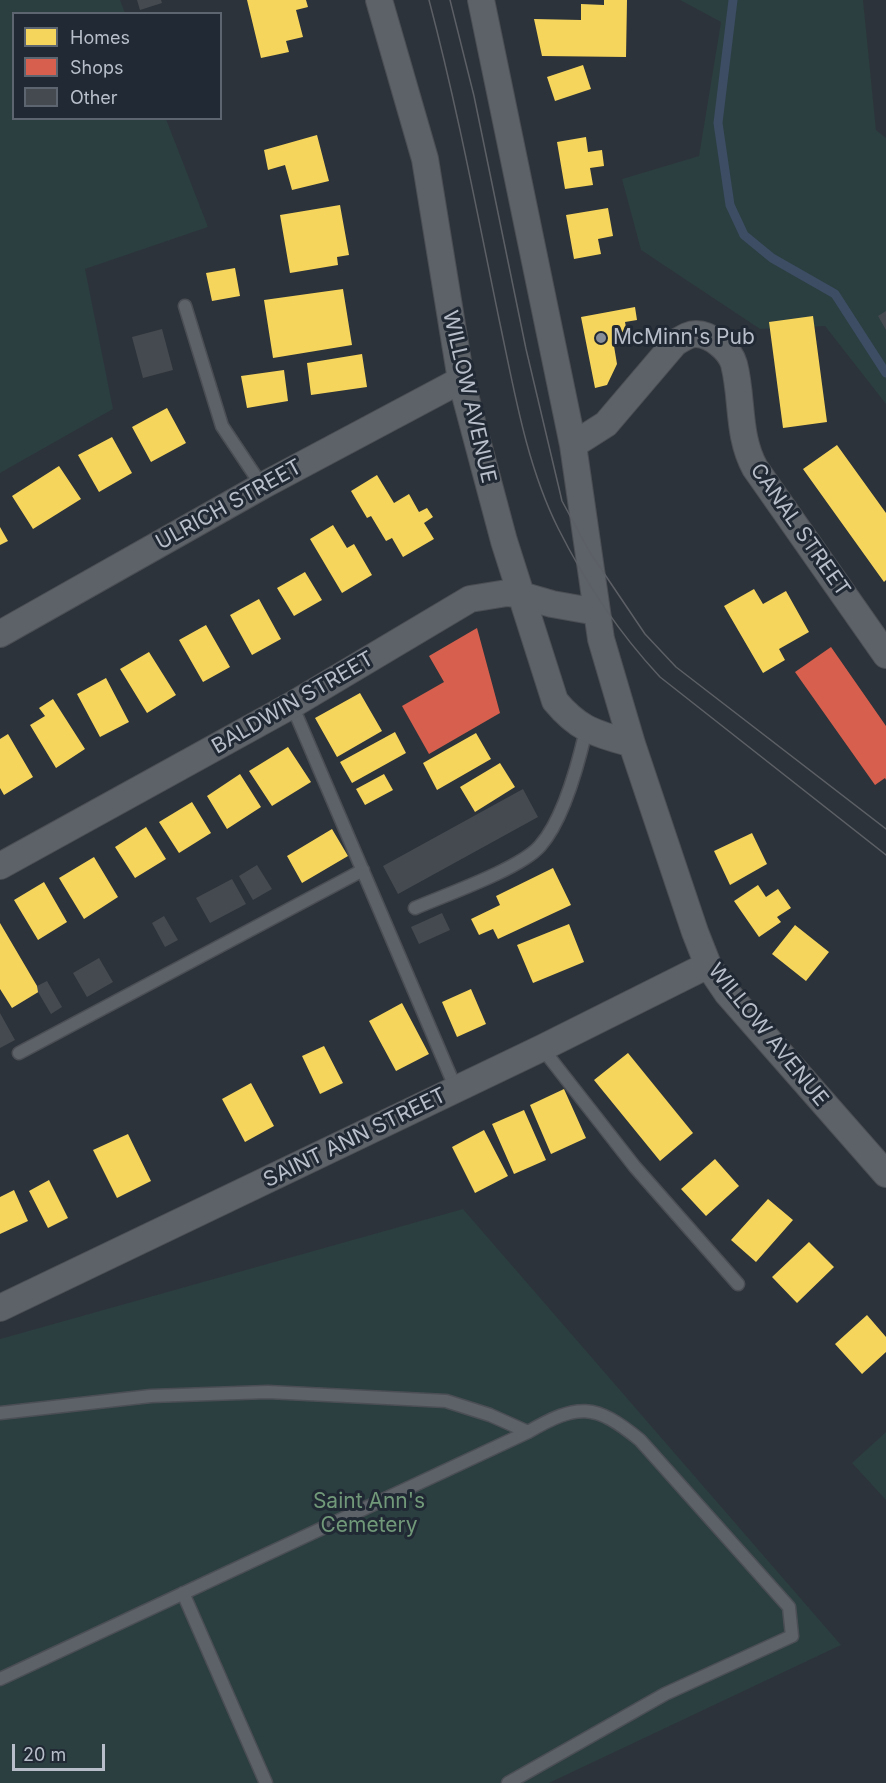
<!DOCTYPE html>
<style>
body{margin:0}
#map{position:relative;width:886px;height:1783px;overflow:hidden;background:#2d333a;font-family:Inter,sans-serif}
canvas{display:block}
.legend{position:absolute;left:12px;top:12px;width:210px;height:108px;box-sizing:border-box;background:#202934;border:2px solid #5d6570;margin:0;padding:8px 10px;list-style:none;font-size:18px;color:#b8bfca}
.legend li{display:flex;align-items:center;gap:12px;height:30px}
.legend b{width:30px;border:2px solid #5d6570}
.scale{position:absolute;left:12px;top:1744px;width:93px;height:27px;box-sizing:border-box;border:3px solid #b8bfca;border-top:0;padding-left:8px;font-size:18px;line-height:21px;white-space:nowrap;color:#b8bfca;-webkit-text-stroke:4px #202934;paint-order:stroke}
</style>
<div id="map">
<canvas width="886" height="1783"></canvas>
<ul class="legend">
<li><b style="height:16px;background:#f6d55c"></b>Homes</li>
<li><b style="height:16px;background:#d6604d"></b>Shops</li>
<li><b style="height:16px;background:#454a50"></b>Other</li>
</ul>
<div class="scale">20 m</div>
</div>
<script>
const ctx = document.querySelector('canvas').getContext('2d');
ctx.lineJoin = 'round';
function fillPath(path, color) { ctx.fillStyle = color; ctx.fill(path, 'evenodd'); }
function strokePath(path, color, width, dash) { ctx.strokeStyle = color; ctx.lineWidth = width; ctx.lineCap = dash ? 'butt' : 'round'; ctx.setLineDash(dash || []); ctx.stroke(path); }
function write(font, color, halo, rows, align = 'center') {
  ctx.font = font + ' Inter,sans-serif'; ctx.lineWidth = 6; ctx.setLineDash([]); ctx.textBaseline = 'middle'; ctx.strokeStyle = halo; ctx.fillStyle = color; for (const [text, x, y, turn = 0] of rows) {
    ctx.save(); ctx.translate(x, y); ctx.rotate((+turn || 0) * Math.PI / 180); ctx.textAlign = isNaN(turn) ? turn : align; if (halo) ctx.strokeText(text, 0, 0); ctx.fillText(text, 0, 0); ctx.restore();
  }
}
fillPath(new Path2D(`
 M 0,0 L 120,0 L 125,13 L 14,14 L 14,118 L 166,119 L 208,227 L 85,269 L 113,409 L 0,473 Z
 M 680,0 L 863,0 L 876,130 L 886,138 L 886,404 L 825,326 L 760,329 L 641,250 L 622,179 L 699,156 L 721,22 Z
 M 463,1209 L 841,1645 L 549,1783 L 0,1783 L 0,1339 Z
 M 886,1432 L 886,1500 L 852,1463 Z`), '#2b3e40');
fillPath(new Path2D(`
 M 247,0 L 306,0 L 308,7 L 296,10 L 303,37 L 286,41 L 289,52 L 261,58 Z
 M 604,0 L 627,0 L 626,57 L 542,56 L 534,19 L 581,20 L 581,4 L 604,5 Z
 M 583,65 L 591,89 L 555,101 L 547,77 Z
 M 317,135 L 329,181 L 292,190 L 285,165 L 268,170 L 264,150 Z
 M 586,137 L 588,152 L 602,150 L 604,166 L 590,168 L 593,185 L 565,189 L 557,142 Z
 M 340,205 L 349,255 L 337,257 L 338,265 L 290,273 L 280,215 Z
 M 608,208 L 613,236 L 598,239 L 601,254 L 574,259 L 566,215 Z
 M 235,268 L 240,296 L 212,301 L 206,273 Z
 M 343,289 L 352,345 L 273,358 L 264,300 Z
 M 635,307 L 637,320 L 625,322 L 628,337 L 613,340 L 617,364 L 607,385 L 595,388 L 581,317 Z
 M 813,316 L 827,422 L 783,428 L 769,322 Z
 M 362,354 L 367,387 L 311,395 L 307,363 Z
 M 284,370 L 288,401 L 247,408 L 241,376 Z
 M 167,408 L 186,443 L 151,462 L 132,427 Z
 M 112,437 L 132,473 L 99,492 L 78,455 Z
 M 837,445 L 886,513 L 886,580 L 884,582 L 803,469 Z
 M 59,466 L 81,499 L 33,529 L 12,496 Z
 M 377,475 L 394,503 L 409,494 L 419,512 L 427,508 L 433,517 L 424,523 L 434,539 L 403,557 L 392,538 L 386,541 L 371,516 L 367,518 L 351,491 Z
 M 333,525 L 347,548 L 354,544 L 372,575 L 342,593 L 310,539 Z
 M 0,527 L 8,541 L 0,545 Z
 M 305,572 L 322,600 L 294,616 L 277,588 Z
 M 754,589 L 763,604 L 786,591 L 809,632 L 779,649 L 785,660 L 763,673 L 724,606 Z
 M 259,599 L 281,639 L 252,655 L 230,615 Z
 M 206,625 L 230,667 L 203,682 L 179,640 Z
 M 149,652 L 176,695 L 147,713 L 120,669 Z
 M 106,678 L 129,722 L 100,737 L 77,694 Z
 M 360,693 L 382,731 L 337,757 L 315,718 Z
 M 53,699 L 85,749 L 56,768 L 30,725 L 45,716 L 39,708 Z
 M 395,732 L 406,753 L 352,783 L 340,762 Z
 M 476,733 L 491,759 L 437,790 L 423,763 Z
 M 8,734 L 33,777 L 4,795 L 0,788 L 0,739 Z
 M 288,747 L 311,782 L 272,806 L 249,771 Z
 M 500,763 L 515,787 L 475,812 L 460,787 Z
 M 240,774 L 261,807 L 227,829 L 207,796 Z
 M 384,774 L 393,790 L 365,805 L 356,789 Z
 M 192,802 L 211,833 L 179,853 L 159,822 Z
 M 146,827 L 166,859 L 135,878 L 115,847 Z
 M 332,829 L 348,856 L 302,883 L 287,856 Z
 M 752,833 L 767,864 L 730,885 L 714,851 Z
 M 94,857 L 118,897 L 84,919 L 59,878 Z
 M 553,868 L 571,905 L 498,939 L 493,929 L 479,935 L 471,919 L 500,905 L 496,896 Z
 M 44,882 L 67,922 L 38,940 L 14,900 Z
 M 758,885 L 766,897 L 778,889 L 791,908 L 777,917 L 781,922 L 759,937 L 734,901 Z
 M 0,923 L 40,991 L 12,1008 L 0,989 Z
 M 569,924 L 584,962 L 533,983 L 517,945 Z
 M 795,925 L 829,952 L 806,981 L 772,954 Z
 M 471,989 L 486,1024 L 457,1037 L 442,1002 Z
 M 402,1003 L 429,1054 L 396,1071 L 369,1021 Z
 M 324,1046 L 343,1083 L 320,1094 L 302,1056 Z
 M 628,1053 L 693,1133 L 660,1161 L 594,1080 Z
 M 251,1083 L 274,1126 L 245,1142 L 222,1099 Z
 M 564,1089 L 586,1138 L 551,1154 L 530,1105 Z
 M 524,1110 L 546,1160 L 514,1174 L 492,1124 Z
 M 484,1130 L 508,1176 L 475,1193 L 452,1147 Z
 M 128,1134 L 151,1181 L 117,1198 L 93,1150 Z
 M 715,1159 L 739,1186 L 706,1216 L 681,1189 Z
 M 49,1180 L 68,1218 L 48,1228 L 29,1191 Z
 M 14,1190 L 28,1221 L 0,1234 L 0,1197 Z
 M 768,1199 L 793,1220 L 756,1262 L 731,1240 Z
 M 809,1242 L 834,1267 L 797,1303 L 772,1277 Z
 M 867,1315 L 886,1337 L 886,1352 L 862,1374 L 835,1344 Z`), '#f6d55c');
fillPath(new Path2D(`
 M 477,628 L 500,713 L 429,754 L 402,706 L 444,682 L 429,656 Z
 M 831,647 L 886,726 L 886,780 L 885,778 L 875,785 L 795,672 Z`), '#d6604d');
strokePath(new Path2D(`
 M 733,0 L 718,123 L 730,205 L 744,235 L 772,258 L 835,294 L 886,373`), '#3d4d63', 9);
fillPath(new Path2D(`
 M 137,0 L 161,0 L 162,3 L 140,10 Z
 M 886,311 L 886,330 L 878,316 Z
 M 162,329 L 173,370 L 143,378 L 132,337 Z
 M 523,789 L 538,817 L 398,894 L 383,866 Z
 M 257,865 L 272,889 L 253,900 L 239,876 Z
 M 232,879 L 246,904 L 210,923 L 196,898 Z
 M 442,913 L 450,930 L 419,944 L 411,927 Z
 M 164,916 L 178,940 L 165,947 L 152,923 Z
 M 99,958 L 113,982 L 87,997 L 73,973 Z
 M 47,981 L 62,1007 L 51,1014 L 38,992 L 37,986 Z
 M 0,1013 L 15,1040 L 0,1048 Z`), '#454a50');
const service = new Path2D(`
 M 185,306 L 222,426 L 262,486
 M 292,705 L 456,1089
 M 415,908 C 445,895 520,869 540,846 C 564,819 578,765 586,730
 M 542,1048 L 635,1167 L 738,1284
 M 19,1053 L 363,870
 M 0,1413 L 151,1396 L 268,1392 L 446,1401 L 490,1415 L 528,1432
 M 183,1593 L 266,1783
 M 0,1679 L 528,1432 C 578,1403 595,1403 640,1440 L 789,1607 L 792,1636 L 665,1694 L 508,1783`);
const minor = new Path2D(`
 M 379,0 L 425,159 L 461,380 L 504,541 L 555,701 C 580,731 596,733 632,744
 M 481,0 L 573,445 L 601,639 L 632,744 L 695,932 L 708,965 L 727,993 L 886,1174
 M 573,445 L 606,424 L 675,343 C 682,339 688,334 696,334 C 711,334 730,350 734,364 C 743,399 737,435 755,468 L 886,655
 M 0,634 L 262,486 L 461,380
 M 0,866 L 292,705 L 470,599 L 507,593 L 521,595 L 552,604 L 597,612
 M 0,1308 L 542,1048 L 708,965`);
strokePath(service, '#4b4f55', 15);
strokePath(minor, '#4b4f55', 28);
strokePath(service, '#5d6168', 12);
strokePath(minor, '#5d6168', 26);
strokePath(new Path2D(`
 M 429,0 C 457,106 477,212 499,319 C 514,389 526,464 558,528 C 585,582 619,633 660,677 L 886,855
 M 450,0 L 474,96 L 526,349 L 562,501 L 589,551 L 645,634 L 676,667 L 886,829`), '#5c6066', 1.5);
for (const [x, y, r, color] of [
 [601,338,6,"#878e98"]
]) { const dot = new Path2D(); dot.arc(x, y, r, 0, 2 * Math.PI); ctx.fillStyle = color; ctx.fill(dot); strokePath(dot, '#202934', 2); }
write('21px', '#b8bfca', '#202934', [
 ["McMinn's Pub",613,338]
], 'left');
write('21px', '#b8bfca', '#202934', [
 ["WILLOW AVENUE",469,397,77],
 ["ULRICH STREET",229,505,-29],
 ["CANAL STREET",800,530,55],
 ["BALDWIN STREET",293,703,-30],
 ["WILLOW AVENUE",768,1035,51],
 ["SAINT ANN STREET",355,1138,-26]
]);
write('21px', '#719979', '#202934', [
 ["Saint Ann's",369,1502],
 ["Cemetery",369,1526]
]);
</script>
